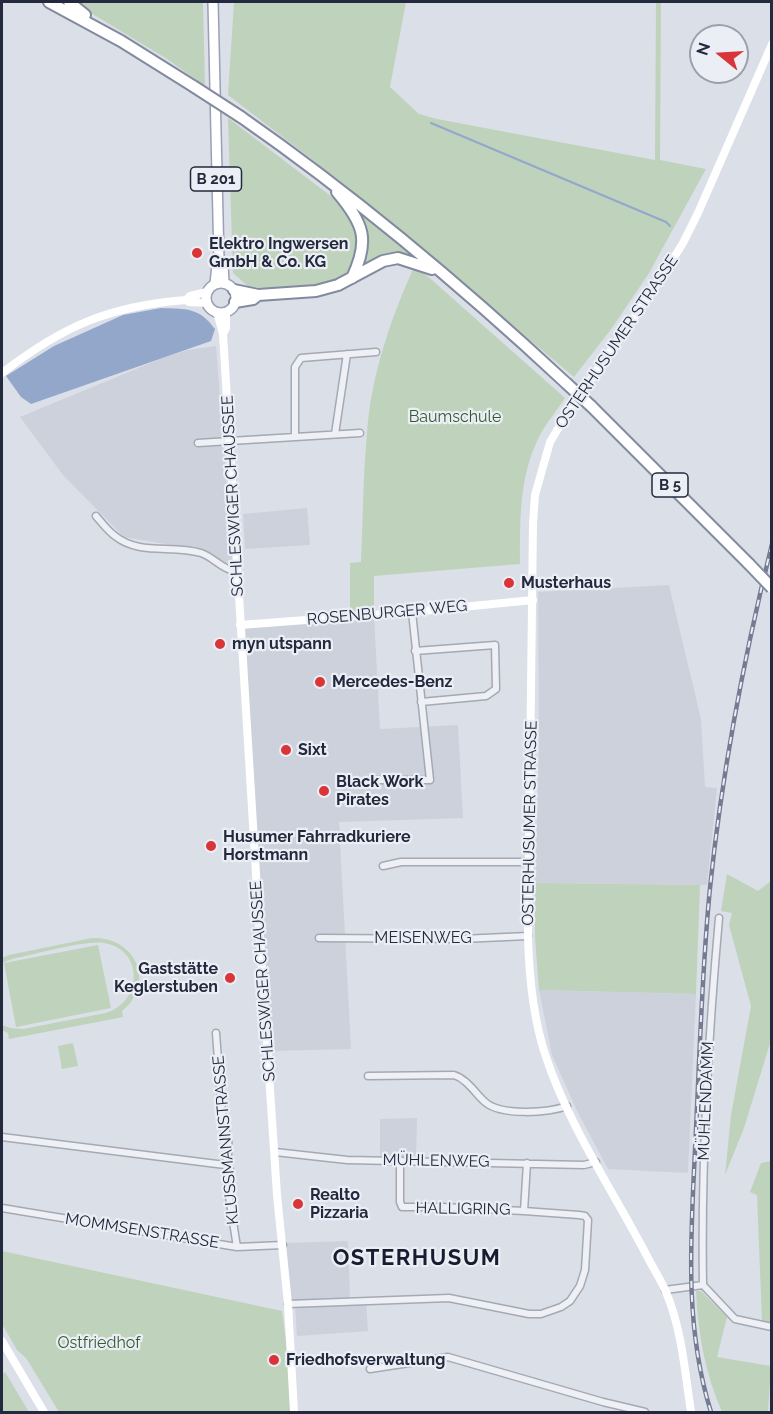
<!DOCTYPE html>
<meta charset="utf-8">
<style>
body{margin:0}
#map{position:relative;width:773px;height:1414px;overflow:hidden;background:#dbdfe7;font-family:Raleway,sans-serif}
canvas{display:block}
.frame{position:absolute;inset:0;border:3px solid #242a3e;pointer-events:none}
.north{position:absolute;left:689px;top:24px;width:60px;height:60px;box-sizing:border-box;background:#ebeef5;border:2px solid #9ba0ac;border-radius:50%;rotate:288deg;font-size:16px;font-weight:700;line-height:24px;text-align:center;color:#242a3e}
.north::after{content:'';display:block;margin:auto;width:21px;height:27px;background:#d93438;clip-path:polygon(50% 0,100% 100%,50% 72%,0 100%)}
</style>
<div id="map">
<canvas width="773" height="1414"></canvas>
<div class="frame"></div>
<div class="north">N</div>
</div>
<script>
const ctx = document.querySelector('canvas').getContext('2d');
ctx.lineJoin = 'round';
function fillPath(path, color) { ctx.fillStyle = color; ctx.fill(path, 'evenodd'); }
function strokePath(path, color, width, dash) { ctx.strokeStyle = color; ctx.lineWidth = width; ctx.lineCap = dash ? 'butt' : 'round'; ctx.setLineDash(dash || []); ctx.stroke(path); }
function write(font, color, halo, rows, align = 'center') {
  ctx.font = font + ' Raleway,sans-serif'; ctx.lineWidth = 4.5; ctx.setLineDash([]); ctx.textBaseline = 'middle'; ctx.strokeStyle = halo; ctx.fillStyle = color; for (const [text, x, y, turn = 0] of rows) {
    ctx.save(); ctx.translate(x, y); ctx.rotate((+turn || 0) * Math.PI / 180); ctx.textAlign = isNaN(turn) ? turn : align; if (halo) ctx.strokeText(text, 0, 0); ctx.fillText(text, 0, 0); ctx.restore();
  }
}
fillPath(new Path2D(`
 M 216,346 L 233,568 L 189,548 L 124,537 L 63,475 L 20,417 L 165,357 L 188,350 Z
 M 307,508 L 310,545 L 245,549 L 243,514 Z
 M 669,585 L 701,719 L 705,787 L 717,788 L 707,885 L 535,883 L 539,740 L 538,592 Z
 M 374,616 L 380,729 L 458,725 L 463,818 L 339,822 L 351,1049 L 271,1051 L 243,626 Z
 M 539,990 L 696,994 L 688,1173 L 608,1169 L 578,1113 L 552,1055 Z
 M 417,1118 L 416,1157 L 380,1156 L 380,1119 Z
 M 348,1241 L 350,1298 L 291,1300 L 286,1243 Z
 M 366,1301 L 368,1331 L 297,1336 L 295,1306 Z`), '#cdd1dc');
fillPath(new Path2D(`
 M 78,2 L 203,2 L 205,86 L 167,59 L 86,10 Z
 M 234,2 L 406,2 L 390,87 L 419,114 L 437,119 L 655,160 L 656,2 L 661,2 L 660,160 L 706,169 L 649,273 L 612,328 L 574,377 L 344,184 L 228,95 Z
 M 228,118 L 344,206 L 357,233 L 359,245 L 353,263 L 346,273 L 336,281 L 286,289 L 249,287 L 233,273 Z
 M 357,211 L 412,256 L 400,253 L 359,270 C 372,247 367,233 357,211 Z
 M 415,265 L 565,398 C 557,411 546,423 539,437 C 519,477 520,520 520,564 L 374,576 L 374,613 L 350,614 L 350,563 L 361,562 C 363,519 363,476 367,433 C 371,376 391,317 415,265 Z
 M 727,874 L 758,891 L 771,881 L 771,1040 L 744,1128 L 725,1175 L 731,1115 L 751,1006 L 729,925 L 732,913 L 721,911 Z
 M 535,883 L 700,885 L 696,994 L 539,990 L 535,937 Z
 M 92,938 C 135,936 157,983 122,1011 L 123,1017 L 9,1039 L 8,1033 L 2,1030 L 2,1025 L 10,1028 L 23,1029 L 106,1013 C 143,1002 144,949 104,943 C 85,940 33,955 12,959 L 2,963 L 2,958 L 9,955 Z
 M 98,945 L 111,1008 L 16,1027 L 4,963 Z
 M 73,1043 L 78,1066 L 62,1069 L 58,1046 Z
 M 771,1161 L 771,1324 L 762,1321 L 757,1195 L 750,1192 L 761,1163 Z
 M 2,1251 L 282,1311 L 289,1364 L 292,1412 L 59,1412 L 26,1358 L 17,1350 L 2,1324 Z
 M 696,1291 L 701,1291 L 727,1317 L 717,1357 L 771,1366 L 768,1412 L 722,1412 C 705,1373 698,1334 696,1291 Z
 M 5,1372 L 29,1412 L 2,1412 L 2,1374 Z`), '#bfd2bc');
fillPath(new Path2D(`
 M 161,308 C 186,309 199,307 215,329 L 211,341 L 31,404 L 21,397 L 6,376 L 54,346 L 123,315 Z`), '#93a7cb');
strokePath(new Path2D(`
 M 431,123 L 666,222 L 670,226`), '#93a7cb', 2);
const street = new Path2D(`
 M 335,434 L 347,354
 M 295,437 L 295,367 L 301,358 L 376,352
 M 198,443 L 360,433
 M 96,516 C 102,523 108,531 115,536 C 140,556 172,544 201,553 C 215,558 221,569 237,572
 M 415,651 L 495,645 L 496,689 L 486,696 L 421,702
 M 375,780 L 430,780 L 412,612
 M 383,866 L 401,862 L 530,862
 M 719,918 C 708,1040 701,1162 703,1285 L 735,1319 L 772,1327
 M 319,938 L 461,939 L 528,936
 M 216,1033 L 223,1126 C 230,1138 230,1153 225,1165 L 230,1170 L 231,1179 L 227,1184 L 237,1247
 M 368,1076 L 454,1075 C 467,1079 475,1093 485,1102 C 501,1116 548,1113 567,1106
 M 2,1137 L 225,1165
 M 275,1152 L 347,1160 L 584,1165 L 596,1162
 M 400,1160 L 400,1202 L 402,1207 L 442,1207 L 524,1211 L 527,1163
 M 2,1208 L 237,1247 L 283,1245
 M 665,1290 L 703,1285
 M 288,1304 L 449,1298 L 529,1314 L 541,1314 L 561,1307 L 570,1301 L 580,1286 L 585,1270 L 588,1220 L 585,1216 L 579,1215 L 524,1211
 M 370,1369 L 448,1357 L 603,1402 L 645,1412`);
const primary = new Path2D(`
 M 213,2 L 219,261 L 217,265 L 215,284
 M 219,261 L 223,264 L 224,283
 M206 298a15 15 0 1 1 30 0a15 15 0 1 1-30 0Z`);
const highway = new Path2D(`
 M 49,2 L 121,41 L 193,86
 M 69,2 L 85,15
 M 241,117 C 356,197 463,287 566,383
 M 337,192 C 364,224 370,240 352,278
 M 234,290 L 258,295 L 316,291 L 338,285 L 383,261 L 398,258 L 432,269
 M 235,302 L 253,299 L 258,295
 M 591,406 L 749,564`);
strokePath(street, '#a4a9b4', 9);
strokePath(primary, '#9aa1b4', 12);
strokePath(highway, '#828a9f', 14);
strokePath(street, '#eef0f5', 6);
strokePath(new Path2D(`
 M 186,300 L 190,296 L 207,292
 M 217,312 L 223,334 L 260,939 L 277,1195 L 288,1304 L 294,1412
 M 223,334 L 226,328 L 226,312
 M 2,373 C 63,326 109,306 186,300 L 189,302 L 207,303
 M 240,625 L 412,612 L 533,600
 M 2,1341 L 44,1412
 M 691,1412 C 685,1373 682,1330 666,1292 C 661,1280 653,1268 647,1256 C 614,1193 568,1124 546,1057 C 533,1019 529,976 528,936 L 533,523 L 535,495 L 550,442 L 568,412 L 660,280 L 683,243 L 698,213 L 772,44`), '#fff', 8);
strokePath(primary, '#fff', 9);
strokePath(highway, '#fff', 10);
const rail = new Path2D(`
 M 711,1412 C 682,1320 692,1224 696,1129 C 700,1048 702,968 710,888 C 722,772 744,657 772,544`);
strokePath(rail, '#747b92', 4.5);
strokePath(rail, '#ebeef5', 2, [7]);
const highwayBridge = new Path2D(`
 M 193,86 L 241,117
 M 566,383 L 591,406
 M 749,564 L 772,588`);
strokePath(highwayBridge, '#828a9f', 14, []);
strokePath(highwayBridge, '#fff', 10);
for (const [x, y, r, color] of [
 [197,253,6,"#d93438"],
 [509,583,6,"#d93438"],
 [220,644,6,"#d93438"],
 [320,682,6,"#d93438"],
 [286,750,6,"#d93438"],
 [324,791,6,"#d93438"],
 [211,846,6,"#d93438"],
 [230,978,6,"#d93438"],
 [298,1204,6,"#d93438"],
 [274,1360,6,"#d93438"]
]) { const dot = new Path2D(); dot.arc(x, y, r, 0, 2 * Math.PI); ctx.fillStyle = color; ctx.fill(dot); strokePath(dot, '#ebeef5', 2); }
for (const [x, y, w] of [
 [216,179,51],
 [670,485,36]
]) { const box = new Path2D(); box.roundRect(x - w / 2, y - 12, w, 24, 4.5); ctx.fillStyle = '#ebeef5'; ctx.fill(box); strokePath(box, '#242a3e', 1.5); }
write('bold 15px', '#242a3e', null, [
 ["B 201",216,179],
 ["B 5",670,485]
]);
write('bold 16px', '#242a3e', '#ebeef5', [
 ["Elektro Ingwersen",209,244],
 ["GmbH & Co. KG",209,262],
 ["Musterhaus",521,583],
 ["myn utspann",232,644],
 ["Mercedes-Benz",332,682],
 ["Sixt",298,750],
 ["Black Work",336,782],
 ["Pirates",336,800],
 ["Husumer Fahrradkuriere",223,837],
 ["Horstmann",223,855],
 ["Gaststätte",218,969,"right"],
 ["Keglerstuben",218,987,"right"],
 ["Realto",310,1195],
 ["Pizzaria",310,1213],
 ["Friedhofsverwaltung",286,1360]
], 'left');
write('16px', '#242a3e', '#ebeef5', [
 ["OSTERHUSUMER STRASSE",617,342,-56],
 ["SCHLESWIGER CHAUSSEE",233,496,-93],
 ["ROSENBURGER WEG",387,613,-5],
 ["OSTERHUSUMER STRASSE",530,823,-89],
 ["MEISENWEG",423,938],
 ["SCHLESWIGER CHAUSSEE",263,981,-94],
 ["MÜHLENDAMM",706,1101,-88],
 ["KLUSSMANNSTRASSE",226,1140,-95],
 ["MÜHLENWEG",436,1161,1],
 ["HALLIGRING",463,1209,1],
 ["MOMMSENSTRASSE",142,1231,9]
]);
write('16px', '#335b30', '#ebeef5', [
 ["Baumschule",455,417],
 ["Ostfriedhof",99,1343]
]);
ctx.letterSpacing = '1.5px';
write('bold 22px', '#171c2f', '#ebeef5', [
 ["OSTERHUSUM",417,1258]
]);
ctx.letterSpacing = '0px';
</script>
